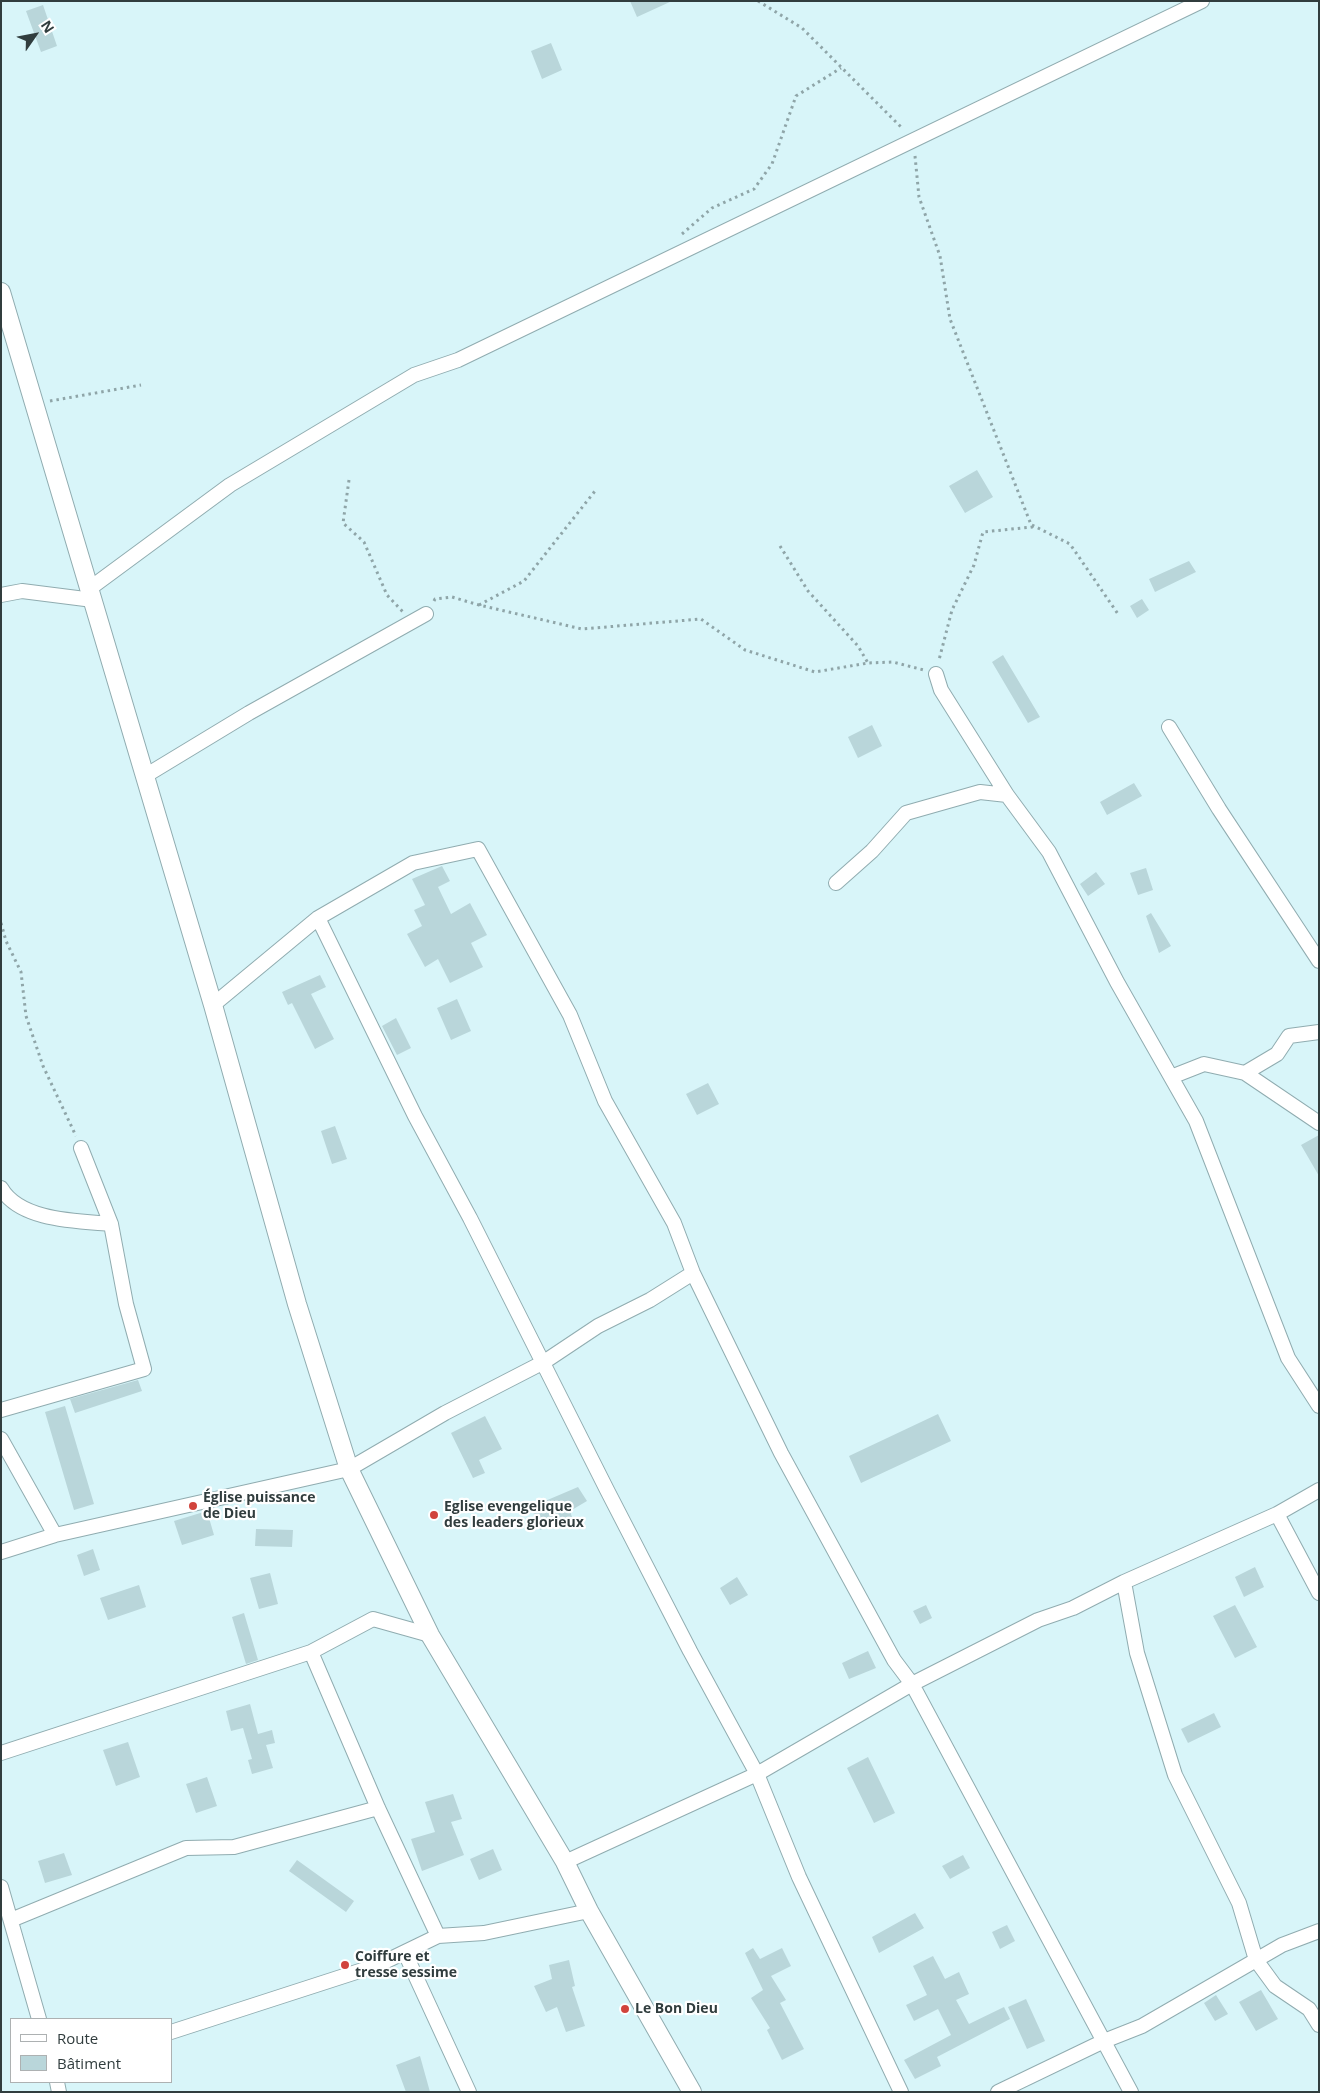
<!DOCTYPE html>
<meta charset="utf-8">
<style>
body{margin:0}
#map{position:relative;width:1320px;height:2093px;overflow:hidden;background:#d8f5f9;font-family:"Open Sans",sans-serif}
canvas{display:block}
.frame{position:absolute;inset:0;border:2px solid #313d3e;pointer-events:none}
.legend{position:absolute;left:10px;top:2018px;width:162px;height:65px;box-sizing:border-box;background:#fff;border:1px solid #adb1b2;margin:0;padding:6px 9px;list-style:none;font-size:15px;color:#313d3e}
.legend li{display:flex;align-items:center;gap:10px;height:25px}
.legend b{width:25px;border:1px solid #adb1b2}
.north{position:absolute;left:10px;top:10px;width:50px;height:50px;-webkit-text-stroke:4px #fff;paint-order:stroke;rotate:57deg;font-size:14px;font-weight:700;line-height:20px;text-align:center;color:#313d3e}
.north::after{content:'';display:block;margin:auto;width:18px;height:22px;background:#313d3e;clip-path:polygon(50% 0,100% 100%,50% 72%,0 100%)}
</style>
<div id="map">
<canvas width="1320" height="2093"></canvas>
<div class="frame"></div>
<ul class="legend">
<li><b style="height:6px;background:#fff"></b>Route</li>
<li><b style="height:14px;background:#b9d6da"></b>Bâtiment</li>
</ul>
<div class="north">N</div>
</div>
<script>
const ctx = document.querySelector('canvas').getContext('2d');
ctx.lineJoin = 'round';
function fillPath(path, color) { ctx.fillStyle = color; ctx.fill(path, 'evenodd'); }
function strokePath(path, color, width, dash) { ctx.strokeStyle = color; ctx.lineWidth = width; ctx.lineCap = dash ? 'butt' : 'round'; ctx.setLineDash(dash || []); ctx.stroke(path); }
function write(font, color, halo, rows, align = 'center') {
  ctx.font = font + ' "Open Sans",sans-serif'; ctx.lineWidth = 4.5; ctx.setLineDash([]); ctx.textBaseline = 'middle'; ctx.strokeStyle = halo; ctx.fillStyle = color; for (const [text, x, y, turn = 0] of rows) {
    ctx.save(); ctx.translate(x, y); ctx.rotate((+turn || 0) * Math.PI / 180); ctx.textAlign = isNaN(turn) ? turn : align; if (halo) ctx.strokeText(text, 0, 0); ctx.fillText(text, 0, 0); ctx.restore();
  }
}
fillPath(new Path2D(`
 M 630,1 L 672,1 L 637,17 Z
 M 43,5 L 57,46 L 41,52 L 26,11 Z
 M 551,43 L 562,70 L 542,79 L 531,51 Z
 M 977,470 L 993,497 L 965,513 L 949,486 Z
 M 1189,561 L 1196,572 L 1155,592 L 1149,579 Z
 M 1142,599 L 1149,610 L 1137,618 L 1130,606 Z
 M 1003,655 L 1040,717 L 1028,723 L 992,662 Z
 M 872,725 L 882,746 L 858,758 L 848,737 Z
 M 1134,783 L 1142,796 L 1107,815 L 1100,802 Z
 M 442,866 L 450,881 L 438,887 L 451,914 L 470,903 L 487,935 L 471,943 L 483,967 L 450,983 L 438,959 L 425,967 L 407,934 L 422,926 L 414,910 L 425,905 L 412,879 Z
 M 1146,868 L 1153,890 L 1138,895 L 1130,873 Z
 M 1096,872 L 1105,884 L 1088,896 L 1080,884 Z
 M 1151,913 L 1171,946 L 1159,953 L 1146,916 Z
 M 320,975 L 326,987 L 311,994 L 334,1039 L 315,1049 L 292,1003 L 288,1005 L 282,992 Z
 M 457,999 L 471,1031 L 451,1040 L 437,1008 Z
 M 396,1018 L 411,1048 L 397,1055 L 382,1026 Z
 M 708,1083 L 719,1104 L 697,1115 L 686,1094 Z
 M 335,1126 L 347,1159 L 332,1164 L 321,1131 Z
 M 1319,1135 L 1319,1176 L 1301,1145 Z
 M 138,1380 L 142,1391 L 75,1413 L 70,1399 Z
 M 65,1406 L 94,1504 L 74,1510 L 45,1412 Z
 M 938,1414 L 951,1441 L 861,1483 L 849,1456 Z
 M 485,1416 L 502,1449 L 479,1460 L 485,1473 L 473,1478 L 451,1433 Z
 M 578,1487 L 587,1501 L 570,1511 L 572,1517 L 540,1530 L 531,1507 Z
 M 207,1511 L 214,1535 L 182,1545 L 174,1521 Z
 M 256,1529 L 293,1530 L 292,1547 L 255,1546 Z
 M 93,1549 L 100,1570 L 84,1576 L 77,1555 Z
 M 1255,1567 L 1264,1587 L 1244,1597 L 1235,1577 Z
 M 270,1573 L 278,1604 L 259,1609 L 250,1578 Z
 M 737,1577 L 748,1595 L 730,1605 L 720,1588 Z
 M 139,1585 L 146,1607 L 108,1620 L 100,1598 Z
 M 926,1605 L 932,1618 L 920,1624 L 913,1611 Z
 M 1235,1605 L 1257,1647 L 1235,1658 L 1213,1616 Z
 M 244,1613 L 258,1660 L 246,1664 L 232,1617 Z
 M 868,1651 L 876,1668 L 849,1679 L 842,1663 Z
 M 250,1704 L 258,1734 L 272,1730 L 275,1743 L 266,1745 L 273,1768 L 252,1774 L 248,1760 L 252,1759 L 243,1728 L 231,1731 L 226,1711 Z
 M 1214,1713 L 1221,1727 L 1188,1743 L 1181,1729 Z
 M 128,1742 L 140,1777 L 116,1786 L 103,1750 Z
 M 868,1757 L 895,1813 L 874,1823 L 847,1768 Z
 M 207,1777 L 217,1806 L 196,1813 L 186,1784 Z
 M 453,1794 L 462,1819 L 451,1822 L 464,1855 L 422,1871 L 411,1839 L 435,1832 L 425,1802 Z
 M 493,1849 L 502,1870 L 479,1880 L 470,1859 Z
 M 64,1853 L 72,1875 L 45,1883 L 38,1861 Z
 M 963,1855 L 970,1868 L 950,1879 L 942,1866 Z
 M 297,1860 L 354,1901 L 346,1912 L 289,1871 Z
 M 915,1913 L 924,1928 L 879,1953 L 872,1937 Z
 M 1007,1925 L 1015,1941 L 1000,1949 L 992,1932 Z
 M 753,1948 L 760,1959 L 782,1948 L 791,1966 L 771,1976 L 786,2000 L 780,2003 L 804,2049 L 782,2060 L 767,2030 L 770,2028 L 751,1998 L 763,1990 L 745,1953 Z
 M 933,1956 L 945,1979 L 959,1972 L 969,1994 L 956,2000 L 969,2024 L 1004,2007 L 1010,2019 L 937,2057 L 941,2066 L 915,2079 L 904,2060 L 951,2035 L 938,2009 L 914,2021 L 906,2005 L 927,1995 L 913,1966 Z
 M 569,1960 L 575,1986 L 572,1987 L 585,2026 L 566,2032 L 557,2007 L 546,2012 L 534,1986 L 552,1979 L 549,1965 Z
 M 1261,1990 L 1278,2019 L 1256,2031 L 1239,2002 Z
 M 1216,1995 L 1228,2014 L 1215,2021 L 1204,2003 Z
 M 1026,1999 L 1045,2041 L 1027,2049 L 1008,2007 Z
 M 420,2056 L 430,2092 L 406,2092 L 396,2065 Z`), '#b9d6da');
const minor = new Path2D(`
 M 89,589 L 230,485 L 414,375 L 458,360 L 1202,1
 M 1,595 L 22,591 L 93,600
 M 936,674 L 941,690 L 1007,795 L 1049,852 L 1117,982 L 1196,1121 L 1288,1358 L 1319,1406
 M 1169,727 L 1219,809 L 1319,961
 M 145,776 L 249,713 L 426,614
 M 836,883 L 872,851 L 906,813 L 980,792 L 1007,795
 M 318,918 L 415,1116 L 470,1218 L 607,1490 L 690,1651 L 757,1774 L 799,1877 L 901,2092
 M 213,1005 L 318,918 L 413,863 L 478,849 L 570,1015 L 605,1101 L 674,1223 L 693,1273 L 781,1453 L 894,1660 L 912,1684 L 1131,2092
 M 1245,1073 L 1319,1123
 M 1171,1077 L 1204,1064 L 1245,1073 L 1277,1054 L 1289,1036 L 1319,1032
 M 1,1188 C 20,1221 77,1221 111,1224
 M 1,1410 L 144,1369 L 126,1304 L 111,1224 L 81,1148
 M 1,1439 L 55,1535
 M 1277,1514 L 1319,1593
 M 1,1552 L 55,1535 L 349,1469 L 445,1413 L 544,1362 L 598,1326 L 650,1300 L 693,1273
 M 1124,1582 L 1137,1653 L 1175,1775 L 1239,1903 L 1256,1960 L 1275,1986 L 1309,2009 L 1319,2025
 M 311,1652 L 378,1808 L 438,1936
 M 1,1753 L 311,1652 L 373,1619 L 430,1635
 M 565,1862 L 757,1774 L 912,1684 L 1038,1620 L 1073,1608 L 1124,1582 L 1277,1514 L 1319,1490
 M 1,1887 L 39,2019
 M 11,1920 L 186,1848 L 234,1847 L 378,1808
 M 405,1953 L 469,2092
 M 171,2032 L 378,1965 L 438,1936 L 484,1933 L 589,1911
 M 57,2082 L 59,2092
 M 998,2092 L 1104,2041 L 1142,2026 L 1282,1945 L 1319,1931`);
const tertiary = new Path2D(`
 M 1,292 L 213,1005 L 297,1304 L 349,1469 L 430,1635 L 565,1862 L 589,1911 L 692,2092`);
strokePath(minor, '#90acb0', 16);
strokePath(tertiary, '#90acb0', 20);
strokePath(new Path2D(`
 M 758,1 L 802,28 L 903,129
 M 915,156 L 919,197 L 940,256 L 950,319 L 1032,527 L 983,532 L 974,565 L 952,610 L 939,660
 M 682,234 L 712,208 L 754,189 L 772,164 L 796,96 L 841,68
 M 50,401 L 141,385
 M 349,480 L 343,523 L 364,542 L 387,595 L 403,612
 M 1032,525 L 1070,544 L 1118,614
 M 780,546 L 808,591 L 858,646 L 868,663
 M 434,601 L 435,599 L 452,597 L 479,605 L 582,629 L 701,619 L 745,650 L 815,672 L 868,663 L 893,662 L 924,670
 M 479,605 L 524,581 L 595,491
 M 1,923 L 6,941 L 21,972 L 26,1016 L 43,1066 L 76,1136`), '#8fa5a8', 3, [2.5, 4]);
strokePath(minor, '#fff', 14);
strokePath(tertiary, '#fff', 18);
for (const [x, y, r, color] of [
 [193,1506,5,"#d1433c"],
 [434,1515,5,"#d1433c"],
 [345,1965,5,"#d1433c"],
 [625,2009,5,"#d1433c"]
]) { const dot = new Path2D(); dot.arc(x, y, r, 0, 2 * Math.PI); ctx.fillStyle = color; ctx.fill(dot); strokePath(dot, '#fff', 2); }
write('bold 14px', '#313d3e', '#fff', [
 ["Église puissance",203,1498],
 ["de Dieu",203,1514],
 ["Eglise evengelique",444,1507],
 ["des leaders glorieux",444,1523],
 ["Coiffure et",355,1957],
 ["tresse sessime",355,1973],
 ["Le Bon Dieu",635,2009]
], 'left');
</script>
